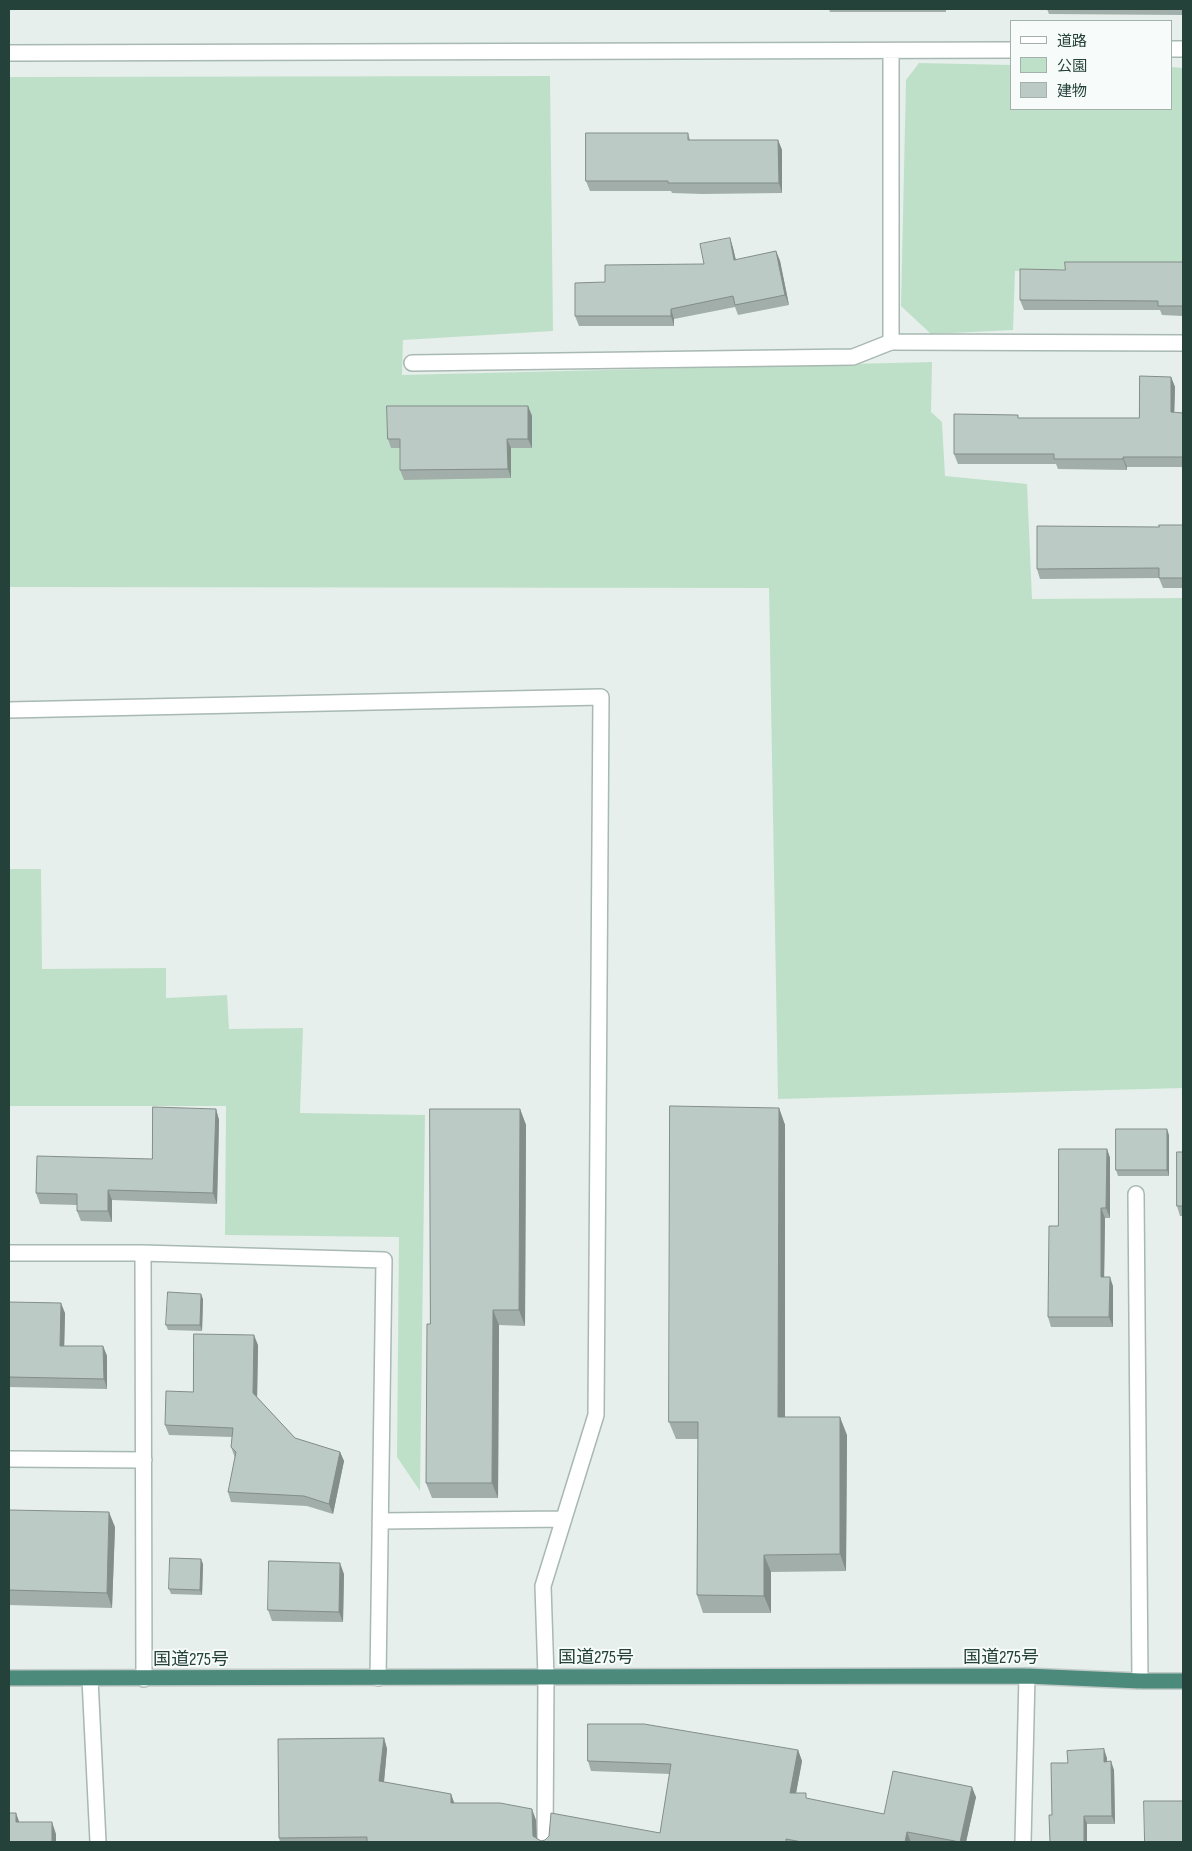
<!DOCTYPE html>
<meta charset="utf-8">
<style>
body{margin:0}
#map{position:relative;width:1192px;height:1851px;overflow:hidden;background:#e6efeb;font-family:"Sofia Sans Condensed","Noto Sans JP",sans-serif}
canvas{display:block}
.frame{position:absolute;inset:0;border:10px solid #24423a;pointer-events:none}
.legend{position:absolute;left:1010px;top:20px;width:162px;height:90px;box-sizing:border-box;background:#f7fbf9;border:1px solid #a3b1ad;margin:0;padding:6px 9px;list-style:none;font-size:15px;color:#24423a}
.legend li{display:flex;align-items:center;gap:10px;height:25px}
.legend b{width:25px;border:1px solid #a3b1ad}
</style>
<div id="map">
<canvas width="1192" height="1851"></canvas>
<div class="frame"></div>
<ul class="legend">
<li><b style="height:6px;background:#fff"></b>道路</li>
<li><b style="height:14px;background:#bfe0c8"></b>公園</li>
<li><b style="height:14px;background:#bbcac4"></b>建物</li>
</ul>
</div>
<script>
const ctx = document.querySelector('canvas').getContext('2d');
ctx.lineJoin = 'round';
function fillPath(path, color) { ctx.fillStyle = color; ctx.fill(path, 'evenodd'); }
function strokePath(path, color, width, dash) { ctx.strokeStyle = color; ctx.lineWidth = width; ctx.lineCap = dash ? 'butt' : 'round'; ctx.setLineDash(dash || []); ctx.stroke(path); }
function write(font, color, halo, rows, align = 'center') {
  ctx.font = font + ' "Sofia Sans Condensed","Noto Sans JP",sans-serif'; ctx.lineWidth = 4; ctx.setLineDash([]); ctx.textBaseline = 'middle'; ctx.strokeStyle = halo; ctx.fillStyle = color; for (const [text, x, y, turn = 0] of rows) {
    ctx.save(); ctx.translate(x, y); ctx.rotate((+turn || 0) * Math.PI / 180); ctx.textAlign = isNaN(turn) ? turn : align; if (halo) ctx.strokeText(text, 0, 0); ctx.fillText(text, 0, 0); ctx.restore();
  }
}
fillPath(new Path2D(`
 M 919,63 L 1011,65 L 1011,109 L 1171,109 L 1171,67 L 1183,68 L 1183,265 L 1015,271 L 1013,330 L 931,334 L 901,306 L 906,80 Z
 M 550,76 L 553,331 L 403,340 L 402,375 L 932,362 L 931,412 L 942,422 L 945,476 L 1027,484 L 1032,599 L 1183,598 L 1183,1088 L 778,1099 L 769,588 L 9,587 L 9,77 Z
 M 9,869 L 41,869 L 42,969 L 166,968 L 166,998 L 227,995 L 229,1029 L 303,1028 L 300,1113 L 425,1115 L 420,1491 L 397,1457 L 399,1237 L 225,1235 L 226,1106 L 9,1106 Z`), '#bfe0c8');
const service = new Path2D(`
 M 412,363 L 853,357 L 891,342
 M 9,710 L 601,697 L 596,1415 L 543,1586 L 546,1677
 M 1136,1194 L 1140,1681
 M 9,1253 L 143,1253 L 144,1679
 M 143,1253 L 384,1260 L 378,1678
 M 9,1459 L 144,1460
 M 380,1521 L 564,1519
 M 1023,1842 L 1027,1676`);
const minor = new Path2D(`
 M 1171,49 L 1183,49
 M 891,51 L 891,342 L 1183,343
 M 9,53 L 1011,50
 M 90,1679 L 98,1842
 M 545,1842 L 546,1677`);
const trunk = new Path2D(`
 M 9,1678 L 1027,1676 L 1140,1681 L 1183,1681`);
strokePath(service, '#a8b8b2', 18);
strokePath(minor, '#a8b8b2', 18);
strokePath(trunk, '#c2cac8', 18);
strokePath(service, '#fff', 15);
strokePath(minor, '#fff', 15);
strokePath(trunk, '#4c8a7c', 15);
fillPath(new Path2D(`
 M 829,9 L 946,9 L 946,12 L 830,12 Z
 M 1047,9 L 1183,9 L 1183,15 L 1049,14 Z
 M 688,133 L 690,140 L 778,140 L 782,150 L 782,193 L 702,194 L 672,193 L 671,191 L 590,191 L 586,181 Z
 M 730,238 L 733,248 L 736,260 L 776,251 L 780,261 L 789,305 L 738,315 L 735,307 L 674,319 L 674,326 L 579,326 L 575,316 L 605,282 L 704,264 Z
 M 1183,262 L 1183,316 L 1162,315 L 1160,310 L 1024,310 L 1020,300 L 1065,270 Z
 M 1171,377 L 1175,387 L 1174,413 L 1183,413 L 1183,467 L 1127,467 L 1127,470 L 1058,469 L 1056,464 L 958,464 L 954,454 L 1019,418 L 1139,418 Z
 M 528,406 L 532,416 L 532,448 L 511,448 L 511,478 L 404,480 L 400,470 L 400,448 L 391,448 L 388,439 Z
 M 1183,525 L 1183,588 L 1163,588 L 1159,578 L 1040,579 L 1037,569 L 1159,527 Z
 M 779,1108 L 785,1125 L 785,1417 L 847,1435 L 846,1571 L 771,1572 L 771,1613 L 703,1613 L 697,1595 L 698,1439 L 676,1439 L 669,1422 Z
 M 216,1109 L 219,1120 L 217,1204 L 112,1200 L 112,1222 L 81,1221 L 77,1211 L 77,1205 L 40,1204 L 36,1193 L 152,1159 Z
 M 520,1109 L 526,1125 L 525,1326 L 499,1325 L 498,1498 L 432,1498 L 426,1483 L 430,1324 Z
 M 1169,1135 L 1169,1176 L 1118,1176 L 1116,1170 Z
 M 1107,1149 L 1110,1158 L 1110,1218 L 1105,1218 L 1104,1277 L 1113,1286 L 1113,1327 L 1051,1327 L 1048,1317 L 1058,1226 Z
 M 1183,1152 L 1183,1216 L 1180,1216 L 1177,1206 Z
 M 203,1299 L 202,1331 L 168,1330 L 166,1325 Z
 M 9,1302 L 65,1313 L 64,1346 L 103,1346 L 107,1356 L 107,1389 L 9,1387 Z
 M 258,1345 L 257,1397 L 295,1438 L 340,1452 L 344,1461 L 333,1514 L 307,1506 L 231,1502 L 228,1492 L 235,1458 L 231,1447 L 232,1437 L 169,1435 L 165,1425 L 193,1392 Z
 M 9,1510 L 115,1527 L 112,1608 L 9,1605 Z
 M 203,1564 L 202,1595 L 171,1594 L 169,1589 Z
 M 344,1574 L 343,1622 L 272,1621 L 268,1610 Z
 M 384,1738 L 387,1749 L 384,1782 L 451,1794 L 454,1803 L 536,1820 L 536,1838 L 541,1841 L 660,1833 L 670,1774 L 591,1771 L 588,1761 L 798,1750 L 802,1761 L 796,1793 L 808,1799 L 884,1814 L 976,1797 L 966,1842 L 280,1842 L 279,1838 Z
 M 1107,1758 L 1107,1762 L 1114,1770 L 1115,1824 L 1087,1824 L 1087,1842 L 1050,1842 L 1052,1815 L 1068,1763 Z`), '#a1aea9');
fillPath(new Path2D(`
 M 778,140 L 782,150 L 782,193 L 779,183 Z
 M 730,238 L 733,248 L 738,270 L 734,260 Z
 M 776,251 L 780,261 L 789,305 L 785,295 Z
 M 671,309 L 674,319 L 674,326 L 671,316 Z
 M 1171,377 L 1175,387 L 1174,423 L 1171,412 Z
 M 528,406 L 532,416 L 532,448 L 528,439 Z
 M 507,439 L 511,448 L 511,478 L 508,469 Z
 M 1123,457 L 1127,467 L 1127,470 L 1123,459 Z
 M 779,1108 L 785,1125 L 785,1435 L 778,1417 Z
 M 216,1109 L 219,1120 L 217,1204 L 213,1193 Z
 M 520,1109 L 526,1125 L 525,1326 L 519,1310 Z
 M 1167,1129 L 1169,1135 L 1169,1176 L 1167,1170 Z
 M 1107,1149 L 1110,1158 L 1110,1218 L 1106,1208 Z
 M 108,1190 L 112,1200 L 112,1222 L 108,1211 Z
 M 1101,1208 L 1105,1218 L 1104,1286 L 1101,1277 Z
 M 1110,1277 L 1113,1286 L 1113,1327 L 1109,1317 Z
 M 201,1294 L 203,1299 L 202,1331 L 200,1325 Z
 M 61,1303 L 65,1313 L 64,1356 L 60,1346 Z
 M 493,1310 L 499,1325 L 498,1498 L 492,1483 Z
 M 254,1335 L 258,1345 L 257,1403 L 253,1393 Z
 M 103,1346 L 107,1356 L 107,1389 L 104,1379 Z
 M 840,1417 L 847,1435 L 846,1571 L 840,1554 Z
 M 340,1452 L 344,1461 L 333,1514 L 329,1504 Z
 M 109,1512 L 115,1527 L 112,1608 L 107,1593 Z
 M 764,1555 L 771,1572 L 771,1613 L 764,1596 Z
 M 201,1559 L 203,1564 L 202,1595 L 200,1590 Z
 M 340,1563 L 344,1574 L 343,1622 L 339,1612 Z
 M 384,1738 L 387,1749 L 383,1792 L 379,1781 Z
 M 1104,1749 L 1107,1758 L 1107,1770 L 1104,1762 Z
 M 798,1750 L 802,1761 L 794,1804 L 790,1793 Z
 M 1111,1761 L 1114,1770 L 1115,1824 L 1112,1816 Z
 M 972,1787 L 976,1797 L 966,1842 L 960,1842 Z
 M 451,1794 L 455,1805 L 451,1803 Z
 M 532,1809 L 536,1820 L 537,1842 L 533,1836 Z
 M 16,1813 L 20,1824 L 16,1822 Z
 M 1084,1816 L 1087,1824 L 1087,1842 L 1084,1842 Z
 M 52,1822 L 56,1834 L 56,1842 L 52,1842 Z
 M 907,1832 L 911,1842 L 905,1842 Z`), '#838d89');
const building = new Path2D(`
 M 586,133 L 688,133 L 688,140 L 778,140 L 779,183 L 668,183 L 668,181 L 586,181 Z
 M 730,238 L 734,260 L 776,251 L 785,295 L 735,305 L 733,296 L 671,309 L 671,316 L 575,316 L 575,283 L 605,282 L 605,265 L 704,264 L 700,244 Z
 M 1065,262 L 1183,262 L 1183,306 L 1158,306 L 1158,301 L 1020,300 L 1020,269 L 1065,270 Z
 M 1140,376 L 1171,377 L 1171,412 L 1183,413 L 1183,457 L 1123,457 L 1123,459 L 1054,459 L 1054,454 L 954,454 L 954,414 L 1018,415 L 1018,418 L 1139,418 Z
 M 387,406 L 528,406 L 528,439 L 507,439 L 508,469 L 400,470 L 400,439 L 388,439 Z
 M 1159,525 L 1183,525 L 1183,578 L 1159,578 L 1159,568 L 1037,569 L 1037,526 L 1159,527 Z
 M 670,1106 L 779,1108 L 778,1417 L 840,1417 L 840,1554 L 764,1555 L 764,1596 L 697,1595 L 698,1422 L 669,1422 Z
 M 153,1107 L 216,1109 L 213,1193 L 108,1190 L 108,1211 L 77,1211 L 77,1194 L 36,1193 L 37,1156 L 152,1159 Z
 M 430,1109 L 520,1109 L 519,1310 L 493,1310 L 492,1483 L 426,1483 L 427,1324 L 430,1324 Z
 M 1116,1129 L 1167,1129 L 1167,1170 L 1116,1170 Z
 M 1059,1149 L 1107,1149 L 1106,1208 L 1101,1208 L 1101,1277 L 1110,1277 L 1109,1317 L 1048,1317 L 1049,1226 L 1058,1226 Z
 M 1177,1152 L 1183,1152 L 1183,1206 L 1177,1206 Z
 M 168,1292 L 201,1294 L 200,1325 L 166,1325 Z
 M 9,1302 L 61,1303 L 60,1346 L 103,1346 L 104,1379 L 9,1377 Z
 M 194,1334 L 254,1335 L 253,1393 L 295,1438 L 340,1452 L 329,1504 L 304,1496 L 228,1492 L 236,1452 L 231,1447 L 233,1428 L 165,1425 L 166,1391 L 193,1392 Z
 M 9,1510 L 109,1512 L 107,1593 L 9,1590 Z
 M 170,1558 L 201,1559 L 200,1590 L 169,1589 Z
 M 269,1561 L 340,1563 L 339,1612 L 268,1610 Z
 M 588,1724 L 644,1724 L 798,1750 L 790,1793 L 806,1793 L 806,1798 L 884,1814 L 893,1771 L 972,1787 L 960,1842 L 907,1832 L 905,1842 L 802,1842 L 786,1839 L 786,1842 L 367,1842 L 367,1837 L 279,1838 L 278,1739 L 384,1738 L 379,1781 L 451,1794 L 451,1803 L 500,1803 L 532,1809 L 533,1836 L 541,1841 L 545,1840 L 549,1836 L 551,1813 L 660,1833 L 671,1764 L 588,1761 Z
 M 1104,1749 L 1104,1762 L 1111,1761 L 1112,1816 L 1084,1816 L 1084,1842 L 1050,1842 L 1049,1815 L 1052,1815 L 1051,1763 L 1068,1763 L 1067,1751 Z
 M 1144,1801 L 1183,1801 L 1183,1842 L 1145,1842 Z
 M 9,1813 L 16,1813 L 16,1822 L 52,1822 L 52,1842 L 9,1842 Z`);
fillPath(building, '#bbcac4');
strokePath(building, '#838d89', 1);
write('18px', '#24423a', '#f7fbf9', [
 ["国道275号",596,1658],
 ["国道275号",1001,1658],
 ["国道275号",191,1660]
]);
</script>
